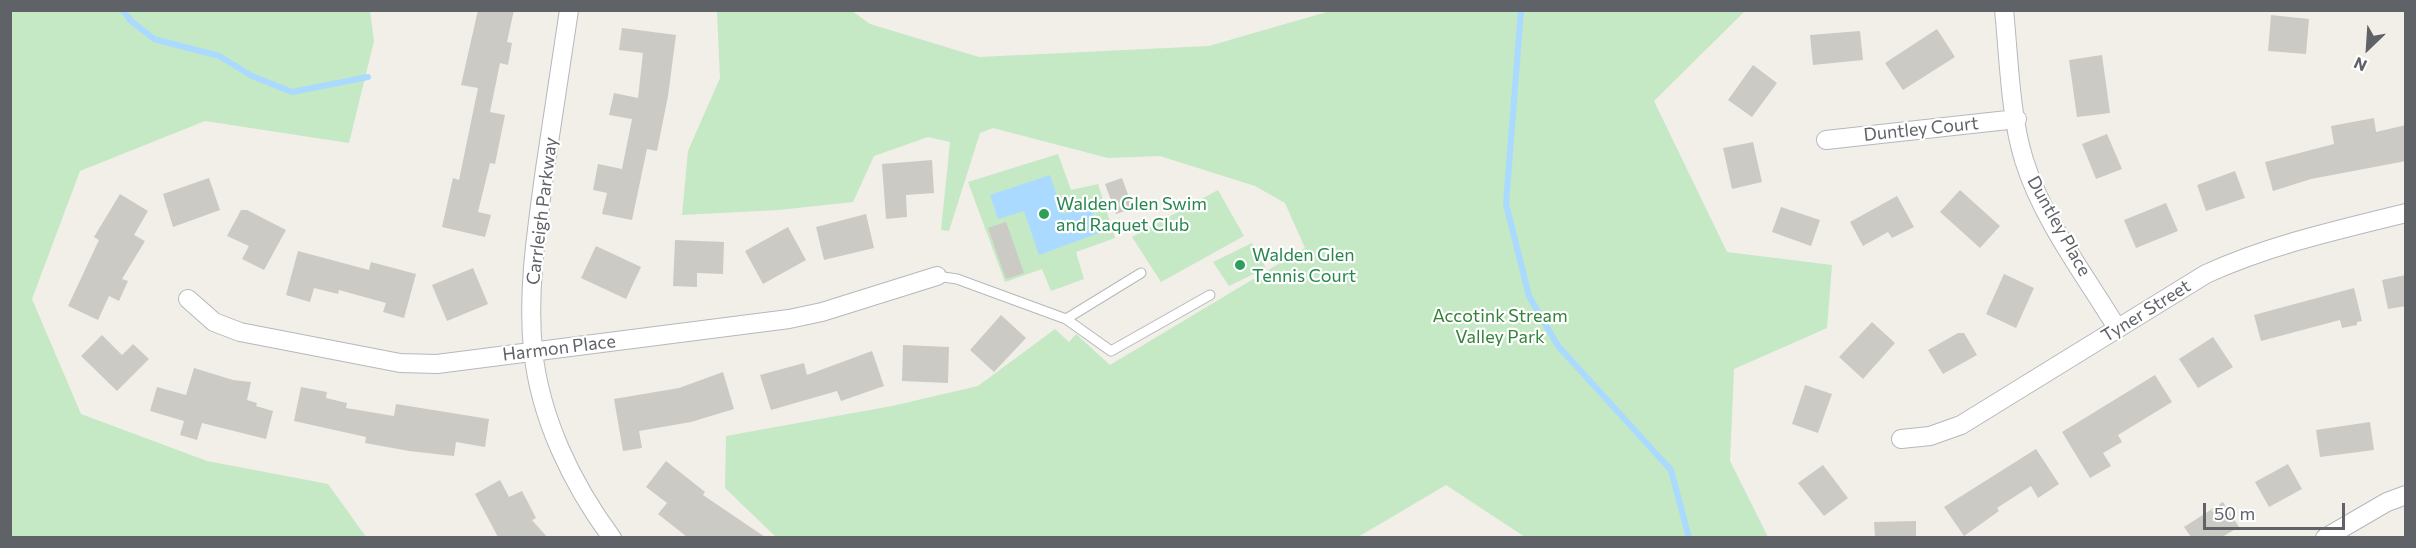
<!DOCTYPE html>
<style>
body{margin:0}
#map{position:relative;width:2416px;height:548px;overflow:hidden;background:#f1efe8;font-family:Commissioner,sans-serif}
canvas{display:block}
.frame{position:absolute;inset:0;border:12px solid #5f6368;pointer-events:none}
.north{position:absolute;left:2338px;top:18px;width:60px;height:60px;-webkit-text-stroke:4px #fff;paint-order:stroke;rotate:205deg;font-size:16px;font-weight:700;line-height:24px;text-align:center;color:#5f6368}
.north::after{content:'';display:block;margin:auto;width:21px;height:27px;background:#5f6368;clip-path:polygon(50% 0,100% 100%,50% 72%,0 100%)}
.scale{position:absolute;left:2203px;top:503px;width:142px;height:27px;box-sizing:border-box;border:3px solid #5f6368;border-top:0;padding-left:8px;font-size:18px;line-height:21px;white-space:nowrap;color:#5f6368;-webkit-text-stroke:4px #fff;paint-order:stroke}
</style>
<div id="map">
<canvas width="2416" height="548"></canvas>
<div class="frame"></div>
<div class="north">N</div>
<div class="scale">50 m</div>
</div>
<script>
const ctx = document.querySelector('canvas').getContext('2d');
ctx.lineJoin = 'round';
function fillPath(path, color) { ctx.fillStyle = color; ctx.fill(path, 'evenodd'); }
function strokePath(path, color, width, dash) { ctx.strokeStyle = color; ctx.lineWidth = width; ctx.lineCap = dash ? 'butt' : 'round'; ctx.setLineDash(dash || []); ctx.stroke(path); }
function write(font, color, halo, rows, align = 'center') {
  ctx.font = font + ' Commissioner,sans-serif'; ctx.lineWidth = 4.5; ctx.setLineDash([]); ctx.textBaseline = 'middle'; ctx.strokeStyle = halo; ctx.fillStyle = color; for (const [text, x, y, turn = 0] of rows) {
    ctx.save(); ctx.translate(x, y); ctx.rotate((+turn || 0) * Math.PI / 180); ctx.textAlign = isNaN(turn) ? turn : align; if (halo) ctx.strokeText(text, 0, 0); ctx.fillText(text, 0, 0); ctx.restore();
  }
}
fillPath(new Path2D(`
 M 10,11 L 370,11 L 374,41 L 349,143 L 205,121 L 80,171 L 32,299 L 81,414 L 207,461 L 328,484 L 366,537 L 11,537 Z
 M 717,11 L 852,11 L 870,24 L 979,57 L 1209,46 L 1330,11 L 1745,11 L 1654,101 L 1727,252 L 1832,265 L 1827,328 L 1734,369 L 1730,461 L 1768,537 L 1525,537 L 1446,485 L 1358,537 L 776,537 L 725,488 L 726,436 L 892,406 L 978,386 L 1055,329 L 1069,342 L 1076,334 L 1110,365 L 1305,248 L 1285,203 L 1255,186 L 1160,156 L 1108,158 L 993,128 L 980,133 L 949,231 L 941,230 L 950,142 L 928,137 L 874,156 L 853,202 L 778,210 L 682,215 L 688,151 L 720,78 Z
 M 1058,154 L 1071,190 L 1098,184 L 1115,238 L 1076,252 L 1084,279 L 1051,291 L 1042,269 L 1005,282 L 968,182 Z
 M 1218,190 L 1244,236 L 1161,282 L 1132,237 Z
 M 1252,243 L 1266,268 L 1229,286 L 1213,262 Z`), '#c5e8c5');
fillPath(new Path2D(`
 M 1050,175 L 1063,214 L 1090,205 L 1099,233 L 1039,255 L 1024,211 L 998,219 L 990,195 Z`), '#aadaff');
strokePath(new Path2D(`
 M 123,10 L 131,21 L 154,39 L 219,56 L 252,76 L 292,92 L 368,77
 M 1521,10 L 1506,204 L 1529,296 L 1558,346 L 1671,470 L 1689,538`), '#aadaff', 6);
fillPath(new Path2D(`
 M 478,10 L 514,10 L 507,42 L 512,43 L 508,65 L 500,63 L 490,112 L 505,115 L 495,164 L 490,163 L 478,212 L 491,215 L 485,237 L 442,227 L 453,178 L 459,180 L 478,88 L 461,85 Z
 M 2271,15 L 2309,19 L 2306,54 L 2268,51 Z
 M 622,28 L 676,35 L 668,96 L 657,151 L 647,149 L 632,220 L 602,214 L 607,193 L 593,190 L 598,164 L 622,169 L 632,119 L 609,115 L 614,93 L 638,98 L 643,53 L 619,50 Z
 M 1937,29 L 1955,57 L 1903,90 L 1885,63 Z
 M 1860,31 L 1863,60 L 1813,65 L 1810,35 Z
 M 2102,55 L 2110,113 L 2077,117 L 2069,60 Z
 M 1753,65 L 1777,83 L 1752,117 L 1728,100 Z
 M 2374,118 L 2376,132 L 2406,125 L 2406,161 L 2311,179 L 2273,191 L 2265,162 L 2334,144 L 2331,126 Z
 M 2107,134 L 2122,169 L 2096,179 L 2082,144 Z
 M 1753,142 L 1762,182 L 1732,189 L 1723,148 Z
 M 932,160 L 934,193 L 906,195 L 907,217 L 886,219 L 882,164 Z
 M 2235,171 L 2245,198 L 2206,211 L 2197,185 Z
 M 209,178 L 220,210 L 173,227 L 163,194 Z
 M 1122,178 L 1133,208 L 1116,214 L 1105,184 Z
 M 1960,190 L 2000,226 L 1980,248 L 1940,212 Z
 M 120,194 L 148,211 L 134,235 L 145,241 L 122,279 L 128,281 L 119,301 L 109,296 L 98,320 L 68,306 L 99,240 L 94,237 Z
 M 1897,196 L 1914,227 L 1892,238 L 1888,232 L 1863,246 L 1850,222 Z
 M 2166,203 L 2178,231 L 2136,248 L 2124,220 Z
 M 1781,207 L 1820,220 L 1811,246 L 1772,232 Z
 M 241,210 L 247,210 L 286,230 L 264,270 L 242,259 L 249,246 L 227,236 Z
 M 866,214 L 874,248 L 824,260 L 816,227 Z
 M 1006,222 L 1024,273 L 1006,279 L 988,228 Z
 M 788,227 L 806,260 L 763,284 L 745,251 Z
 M 675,240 L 724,242 L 723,274 L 697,273 L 697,287 L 673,286 Z
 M 596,246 L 641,267 L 626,299 L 581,278 Z
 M 298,251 L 369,270 L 371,262 L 416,274 L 404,318 L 383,312 L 386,303 L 339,290 L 338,294 L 314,288 L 310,302 L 286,295 Z
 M 473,268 L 488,304 L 447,321 L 432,285 Z
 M 2004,274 L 2034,288 L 2016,328 L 1986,314 Z
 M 2406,275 L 2406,306 L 2388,309 L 2382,280 Z
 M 2354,288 L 2362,321 L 2357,322 L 2357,325 L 2342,328 L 2340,320 L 2261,341 L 2254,315 Z
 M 1001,315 L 1026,338 L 994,372 L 970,350 Z
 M 1872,322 L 1895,343 L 1863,379 L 1839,357 Z
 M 1958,333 L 1964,333 L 1977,355 L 1943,374 L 1928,350 Z
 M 102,335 L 122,355 L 133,344 L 149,359 L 117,391 L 81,356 Z
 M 2213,337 L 2233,367 L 2198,388 L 2179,359 Z
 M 903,345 L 949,347 L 948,383 L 902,381 Z
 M 872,351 L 884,386 L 841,401 L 837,391 L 771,410 L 760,375 L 804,363 L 807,375 Z
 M 194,368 L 233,380 L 251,382 L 247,400 L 257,403 L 256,406 L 273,411 L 266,439 L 202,423 L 197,440 L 180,435 L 184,421 L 150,411 L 157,387 L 186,395 Z
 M 723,372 L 734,409 L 691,422 L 639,431 L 642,448 L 623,451 L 614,399 L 679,388 Z
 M 2155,375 L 2172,402 L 2118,435 L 2122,442 L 2103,453 L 2111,466 L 2090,478 L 2062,432 Z
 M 1805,385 L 1832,394 L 1818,433 L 1792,424 Z
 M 301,387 L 327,392 L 326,398 L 347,403 L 346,408 L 394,416 L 396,404 L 489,419 L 485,447 L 456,442 L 454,456 L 409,451 L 365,443 L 366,437 L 294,421 Z
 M 2370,422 L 2374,450 L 2320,457 L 2316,430 Z
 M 2036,449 L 2059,484 L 2038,498 L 2031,486 L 1997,508 L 1999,511 L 1964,536 L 1944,507 Z
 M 666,461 L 705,492 L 703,495 L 765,537 L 687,537 L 658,514 L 667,503 L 646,487 Z
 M 2288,464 L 2302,489 L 2269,507 L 2255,482 Z
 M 1823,465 L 1848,498 L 1824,516 L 1798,483 Z
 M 500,480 L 509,497 L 522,491 L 536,518 L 532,520 L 547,537 L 498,537 L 475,494 Z
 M 2223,502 L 2239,527 L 2222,537 L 2191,537 L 2184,527 Z
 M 1916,521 L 1916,537 L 1875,537 L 1874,522 Z`), '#cccac5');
const lane = new Path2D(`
 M 937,276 L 957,279 L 1066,319 L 1111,351 L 1210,295
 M 1066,319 L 1141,273`);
const street = new Path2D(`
 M 569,10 C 561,63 553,116 545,169 C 537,229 527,289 533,350 C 540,418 572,484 612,538
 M 2004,10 C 2009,58 2010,115 2024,160 C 2043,221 2085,275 2117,328
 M 1826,140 L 2017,119
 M 188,299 L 214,322 L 240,332 L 400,363 L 437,364 L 789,319 L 822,312 L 937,276
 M 1901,439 L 1930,436 L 1961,425 L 2206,274 C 2270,245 2337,230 2406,213
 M 2325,538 L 2387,502 L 2406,495`);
strokePath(lane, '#b5b8bc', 11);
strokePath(street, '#b5b8bc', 20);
strokePath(lane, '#fff', 9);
strokePath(street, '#fff', 18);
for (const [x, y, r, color] of [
 [1044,214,6,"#2e9e5b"],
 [1240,265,6,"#2e9e5b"]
]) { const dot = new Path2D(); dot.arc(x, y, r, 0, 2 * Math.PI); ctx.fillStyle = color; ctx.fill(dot); strokePath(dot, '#fff', 2); }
write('18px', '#5f6368', '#fff', [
 ["Duntley Court",1921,129,-6],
 ["Carrleigh Parkway",542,211,-83],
 ["Duntley Place",2059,226,61],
 ["Tyner Street",2146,311,-32],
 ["Harmon Place",559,348,-7]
]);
write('18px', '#27864d', '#fff', [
 ["Walden Glen Swim",1056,204],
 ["and Raquet Club",1056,225],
 ["Walden Glen",1252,255],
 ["Tennis Court",1252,276]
], 'left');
write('18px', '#348238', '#fff', [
 ["Accotink Stream",1500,316],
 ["Valley Park",1500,337]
]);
</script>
